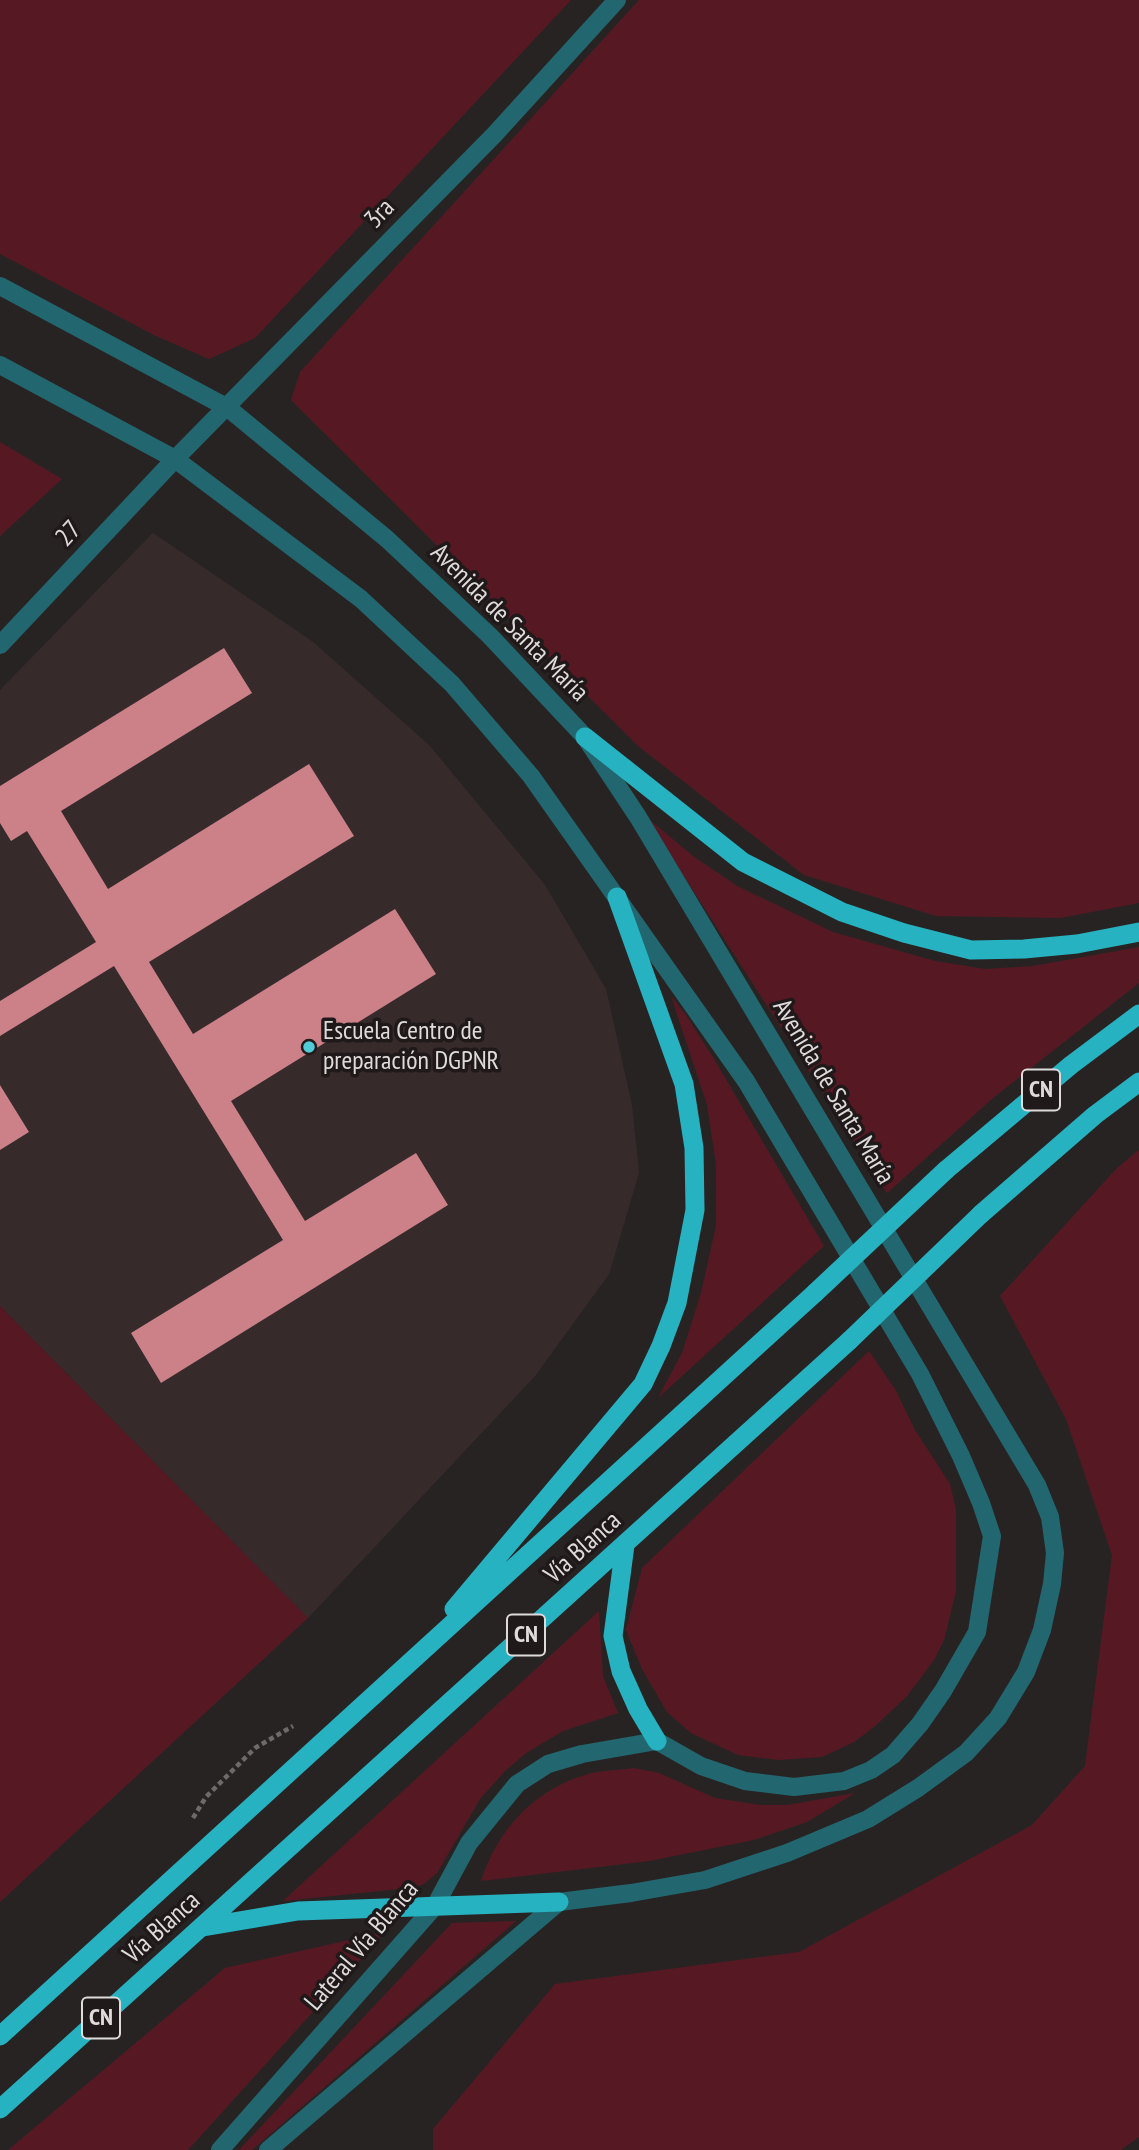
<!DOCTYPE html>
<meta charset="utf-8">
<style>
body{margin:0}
canvas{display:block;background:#282323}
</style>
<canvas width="1139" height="2150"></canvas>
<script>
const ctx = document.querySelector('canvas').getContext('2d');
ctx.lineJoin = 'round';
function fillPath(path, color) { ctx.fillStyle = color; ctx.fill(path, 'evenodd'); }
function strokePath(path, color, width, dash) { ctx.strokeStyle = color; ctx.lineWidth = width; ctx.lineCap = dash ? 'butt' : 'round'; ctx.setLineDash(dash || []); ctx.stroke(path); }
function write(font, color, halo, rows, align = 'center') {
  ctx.font = font + ' "PT Sans Narrow",sans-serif'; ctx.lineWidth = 7; ctx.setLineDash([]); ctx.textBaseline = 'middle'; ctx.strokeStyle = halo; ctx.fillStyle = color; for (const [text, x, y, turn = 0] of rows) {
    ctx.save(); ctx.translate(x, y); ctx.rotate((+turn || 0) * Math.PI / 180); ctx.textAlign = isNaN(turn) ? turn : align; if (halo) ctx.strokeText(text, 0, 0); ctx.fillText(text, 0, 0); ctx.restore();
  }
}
fillPath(new Path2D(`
 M 153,533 L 313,642 L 429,745 L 545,885 L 606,989 L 632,1105 L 639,1173 L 609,1274 L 535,1376 L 308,1618 L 0,1306 L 0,690 Z`), '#372a2b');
fillPath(new Path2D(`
 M 0,0 L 571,0 L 255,338 L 209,359 L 156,336 L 0,254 Z
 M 639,0 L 1139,0 L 1139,903 L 1060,918 L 936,916 L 804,875 L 638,746 L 291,400 L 300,372 Z
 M 0,442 L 62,479 L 0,536 Z
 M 646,817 L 693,856 L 737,886 L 833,932 L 935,961 L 985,969 L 1033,966 L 1139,947 L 1139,983 L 993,1098 L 887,1193 Z
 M 671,996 L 686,1015 L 714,1059 L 824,1246 L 658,1398 L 682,1353 L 701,1293 L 716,1226 L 716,1164 L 707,1105 Z
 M 1139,1150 L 1139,2137 L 1121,2150 L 433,2150 L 433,2129 L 555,1984 L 799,1952 L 1032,1825 L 1085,1766 L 1112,1555 L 1066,1419 L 1000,1296 L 1118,1167 Z
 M 0,1306 L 308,1618 L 0,1902 Z
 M 869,1351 L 895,1389 L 915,1430 L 950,1484 L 956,1510 L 956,1591 L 944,1640 L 934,1660 L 907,1696 L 874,1727 L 854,1742 L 822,1757 L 778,1760 L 738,1755 L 691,1733 L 667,1712 L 642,1669 L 626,1630 L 642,1568 Z
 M 599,1611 L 603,1676 L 618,1713 L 563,1731 L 526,1753 L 504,1772 L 480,1799 L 437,1873 L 424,1884 L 409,1888 L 283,1901 Z
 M 634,1768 L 659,1773 L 715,1798 L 760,1805 L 788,1805 L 855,1793 L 807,1822 L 754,1840 L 649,1861 L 481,1881 C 498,1828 537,1787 592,1773 C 605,1770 620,1770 634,1768 Z
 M 516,1921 L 252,2150 L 239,2150 L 452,1923 Z
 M 385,1932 L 188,2150 L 8,2150 L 225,1968 Z`), '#561923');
fillPath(new Path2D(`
 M 224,648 L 252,693 L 61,811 L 108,889 L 309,764 L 354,836 L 149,962 L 193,1034 L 395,909 L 436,974 L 231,1101 L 305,1221 L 416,1153 L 448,1205 L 161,1383 L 131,1333 L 283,1240 L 114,966 L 0,1036 L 0,1001 L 96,942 L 27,831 L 11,841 L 0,823 L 0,786 Z
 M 0,1085 L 29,1132 L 0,1150 Z`), '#cb8187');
strokePath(new Path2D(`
 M 193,1818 L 206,1797 L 255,1748 L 293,1726`), '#6e6a6a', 4.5, [5, 3.5]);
strokePath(new Path2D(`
 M 0,645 L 175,459 L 494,135 L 617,0`), '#22676f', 18);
strokePath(new Path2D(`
 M 0,286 L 228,408 L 387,539 L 490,636 L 585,737 L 638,817 L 1037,1485 L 1050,1517 L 1055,1553 L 1052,1584 L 1042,1630 L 1026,1672 L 998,1718 L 966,1753 L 918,1788 L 868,1819 L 787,1853 L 705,1880 L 631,1893 L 559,1902 L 268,2150
 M 0,365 L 175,459 L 361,599 L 452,684 L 531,776 L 746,1081 L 920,1374 L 961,1456 L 981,1503 L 992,1536 L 977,1632 L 943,1691 L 920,1724 L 893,1755 L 871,1770 L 844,1781 L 794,1787 L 745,1781 L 701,1766 L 657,1741 L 582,1754 L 548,1764 L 517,1784 L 469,1843 L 435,1906 L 220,2150`), '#22676f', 18);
strokePath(new Path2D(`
 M 585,737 L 743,862 L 842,912 L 904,933 L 971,950 L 1024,949 L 1077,944 L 1139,932
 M 946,1170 L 1071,1065 L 1139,1014
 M 981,1214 L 1095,1115 L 1139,1082
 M 625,1545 L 613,1636 L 621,1671 L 638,1709 L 657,1741
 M 454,1609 L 643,1384 L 661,1346 L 677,1303 L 695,1210 L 694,1148 L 684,1084 L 617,897
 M 203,1927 L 298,1911 L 559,1902
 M 0,2036 L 815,1293
 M 0,2109 L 849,1341`), '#26b2c0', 19);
strokePath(new Path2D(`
 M 815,1293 L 946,1170
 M 849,1341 L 981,1214`), '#26b2c0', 19);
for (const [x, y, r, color] of [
 [309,1047,7,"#52cbd9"]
]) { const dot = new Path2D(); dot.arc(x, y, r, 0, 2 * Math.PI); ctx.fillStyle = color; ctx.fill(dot); strokePath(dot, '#1f191a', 2.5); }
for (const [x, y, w] of [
 [1041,1090,38],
 [526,1635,38],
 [101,2018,38]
]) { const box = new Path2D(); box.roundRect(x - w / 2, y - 20.5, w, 41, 5); ctx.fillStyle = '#1f191a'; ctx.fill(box); strokePath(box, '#dfdbdb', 2); }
write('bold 24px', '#dfdbdb', null, [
 ["CN",1041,1090],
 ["CN",526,1635],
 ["CN",101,2018]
]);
write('26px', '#dfdbdb', '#1f191a', [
 ["3ra",380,214,-46],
 ["27",69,534,-47],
 ["Avenida de Santa María",509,623,45],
 ["Avenida de Santa María",833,1092,59],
 ["Vía Blanca",583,1548,-42],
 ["Vía Blanca",162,1928,-42],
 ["Lateral Vía Blanca",362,1946,-50]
]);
write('26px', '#dfdbdb', '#1f191a', [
 ["Escuela Centro de",323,1032],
 ["preparación DGPNR",323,1062]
], 'left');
</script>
